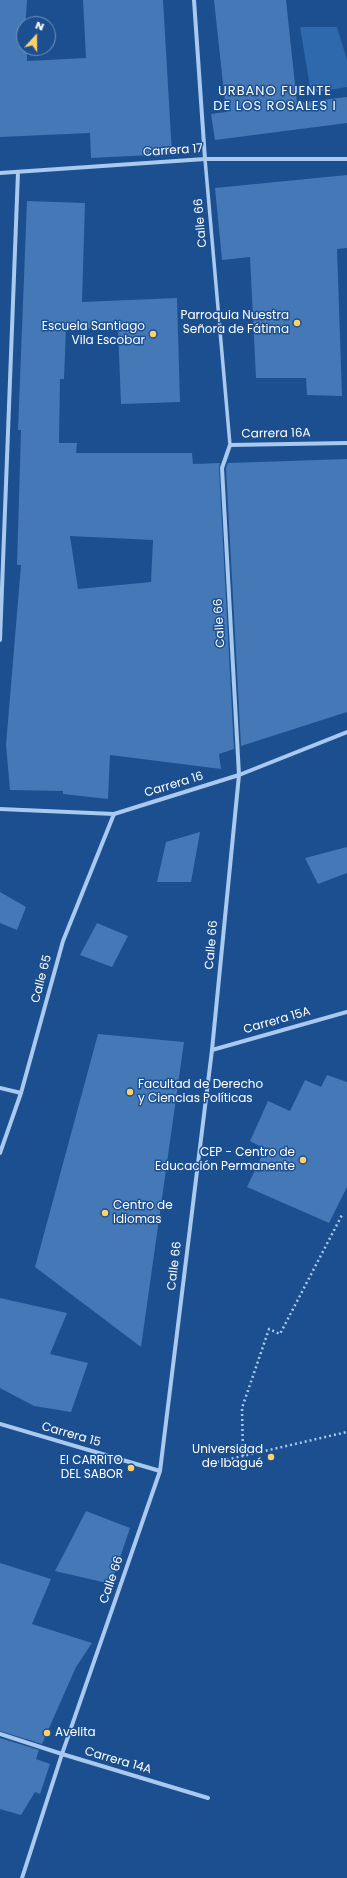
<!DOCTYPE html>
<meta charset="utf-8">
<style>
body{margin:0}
#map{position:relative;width:347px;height:1878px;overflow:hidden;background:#1b4f8f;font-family:Poppins,sans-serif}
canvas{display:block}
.north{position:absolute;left:16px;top:16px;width:40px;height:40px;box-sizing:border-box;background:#1b4f8f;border:1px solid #7695bc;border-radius:50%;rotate:21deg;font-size:11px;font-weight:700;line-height:16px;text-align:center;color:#fff}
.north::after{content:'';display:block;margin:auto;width:14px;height:18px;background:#ffd166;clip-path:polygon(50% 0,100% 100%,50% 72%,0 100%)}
</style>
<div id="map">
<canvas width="347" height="1878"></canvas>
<div class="north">N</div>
</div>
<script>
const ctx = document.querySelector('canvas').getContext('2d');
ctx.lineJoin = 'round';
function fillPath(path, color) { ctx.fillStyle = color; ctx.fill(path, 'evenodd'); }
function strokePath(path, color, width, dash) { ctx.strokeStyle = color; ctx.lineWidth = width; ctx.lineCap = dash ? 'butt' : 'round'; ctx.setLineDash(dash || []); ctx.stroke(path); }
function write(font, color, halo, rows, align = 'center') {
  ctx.font = font + ' Poppins,sans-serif'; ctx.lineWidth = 3; ctx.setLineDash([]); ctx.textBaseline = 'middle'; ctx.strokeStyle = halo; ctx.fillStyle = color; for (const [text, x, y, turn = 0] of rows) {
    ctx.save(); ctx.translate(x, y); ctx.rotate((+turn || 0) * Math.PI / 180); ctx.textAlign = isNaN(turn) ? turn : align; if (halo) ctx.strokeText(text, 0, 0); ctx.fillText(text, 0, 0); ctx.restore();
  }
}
fillPath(new Path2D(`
 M 300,27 L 337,27 L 347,60 L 347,87 L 311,93 Z`), '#2e69ad');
fillPath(new Path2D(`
 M 0,0 L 27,0 L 24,48 L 27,48 L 27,61 L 86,58 L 83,0 L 163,0 L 172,154 L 91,158 L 90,133 L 0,137 Z
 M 214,0 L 286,0 L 297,103 L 347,97 L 347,123 L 215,140 L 211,114 L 226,112 Z
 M 347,175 L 347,248 L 337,249 L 342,396 L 307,395 L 306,378 L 256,378 L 250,257 L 222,260 L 215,188 Z
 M 27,201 L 85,203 L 82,302 L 177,298 L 180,402 L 121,404 L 118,329 L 66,328 L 64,379 L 60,379 L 59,443 L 77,443 L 76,453 L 192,453 L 193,464 L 220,463 L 219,468 L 234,749 L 219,754 L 221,769 L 110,755 L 108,799 L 63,794 L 63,791 L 10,790 L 6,745 L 21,565 L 17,565 L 21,430 L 18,430 ZM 70,536 L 153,540 L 151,582 L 78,589 Z
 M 347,459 L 347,712 L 241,746 L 226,468 L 228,463 Z
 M 200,832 L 191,882 L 157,882 L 166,842 Z
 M 347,847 L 347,873 L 318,884 L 305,858 Z
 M 0,892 L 26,907 L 17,930 L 0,923 Z
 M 97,923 L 128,936 L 112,967 L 80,955 Z
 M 98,1034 L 184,1042 L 141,1347 L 35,1267 Z
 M 327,1075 L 347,1082 L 347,1187 L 329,1223 L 247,1187 L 265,1149 L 250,1141 L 268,1101 L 290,1111 L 305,1080 L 321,1087 Z
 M 0,1298 L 67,1313 L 50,1354 L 88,1363 L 71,1412 L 34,1406 L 0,1388 Z
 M 86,1511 L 130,1528 L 111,1584 L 55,1571 Z
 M 0,1563 L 51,1579 L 32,1624 L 92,1643 L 76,1667 L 42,1744 L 0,1731 Z
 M 0,1738 L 39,1750 L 36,1759 L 50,1764 L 40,1794 L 35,1792 L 21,1815 L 0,1809 Z`), '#4478b7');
strokePath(new Path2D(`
 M 243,1456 L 242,1408 L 269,1329 L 280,1334 L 343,1213
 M 217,1462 L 347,1432`), '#a9c9ee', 2.5, [2, 3]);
strokePath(new Path2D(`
 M 205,159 L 230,445`), '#a9c9ee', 3.5);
strokePath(new Path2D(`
 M 194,0 L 205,159
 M 0,173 L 205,159 L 347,159
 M 0,640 L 18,172
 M 0,809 L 114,814 L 239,775 L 347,732
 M 212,1050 L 347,1012
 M 0,1088 L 21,1093
 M 0,1153 L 21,1093 L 63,941 L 114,814
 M 0,1424 L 160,1471
 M 0,1734 L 62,1754 L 208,1798
 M 22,1878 L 62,1754 L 160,1471 L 212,1050 L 239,775 L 222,468 L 230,445 L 347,443`), '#a9c9ee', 4);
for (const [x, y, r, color] of [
 [297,323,4,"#ffd166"],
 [153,334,4,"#ffd166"],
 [130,1092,4,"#ffd166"],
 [303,1160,4,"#ffd166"],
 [105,1213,4,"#ffd166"],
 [271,1457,4,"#ffd166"],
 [131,1468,4,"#ffd166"],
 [47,1733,4,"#ffd166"]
]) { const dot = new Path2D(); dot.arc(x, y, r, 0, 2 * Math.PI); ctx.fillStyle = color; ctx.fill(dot); strokePath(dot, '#1b4f8f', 1.5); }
write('12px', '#fff', '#1b4f8f', [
 ["Carrera 17",173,151,-4],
 ["Calle 66",201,223,-95],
 ["Carrera 16A",276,434,-1],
 ["Calle 66",220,623,-93],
 ["Carrera 16",174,785,-17],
 ["Calle 66",212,945,-85],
 ["Calle 65",42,979,-75],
 ["Carrera 15A",277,1021,-16],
 ["Calle 66",175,1266,-83],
 ["Carrera 15",71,1435,16],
 ["Calle 66",112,1580,-71],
 ["Carrera 14A",118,1761,16]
]);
write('12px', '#fff', '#1b4f8f', [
 ["Parroquia Nuestra",289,316],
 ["Señora de Fátima",289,330],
 ["Escuela Santiago",145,327],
 ["Vila Escobar",145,341],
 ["Facultad de Derecho",138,1085,"left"],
 ["y Ciencias Políticas",138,1099,"left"],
 ["CEP - Centro de",295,1153],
 ["Educación Permanente",295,1167],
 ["Centro de",113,1206,"left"],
 ["Idiomas",113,1220,"left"],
 ["Universidad",263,1450],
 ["de Ibagué",263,1464],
 ["El CARRITO",123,1461],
 ["DEL SABOR",123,1475],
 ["Avelita",55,1733,"left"]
], 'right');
ctx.letterSpacing = '1px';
write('13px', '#fff', '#1b4f8f', [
 ["URBANO FUENTE",275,92],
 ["DE LOS ROSALES I",275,107]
]);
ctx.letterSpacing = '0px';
</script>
